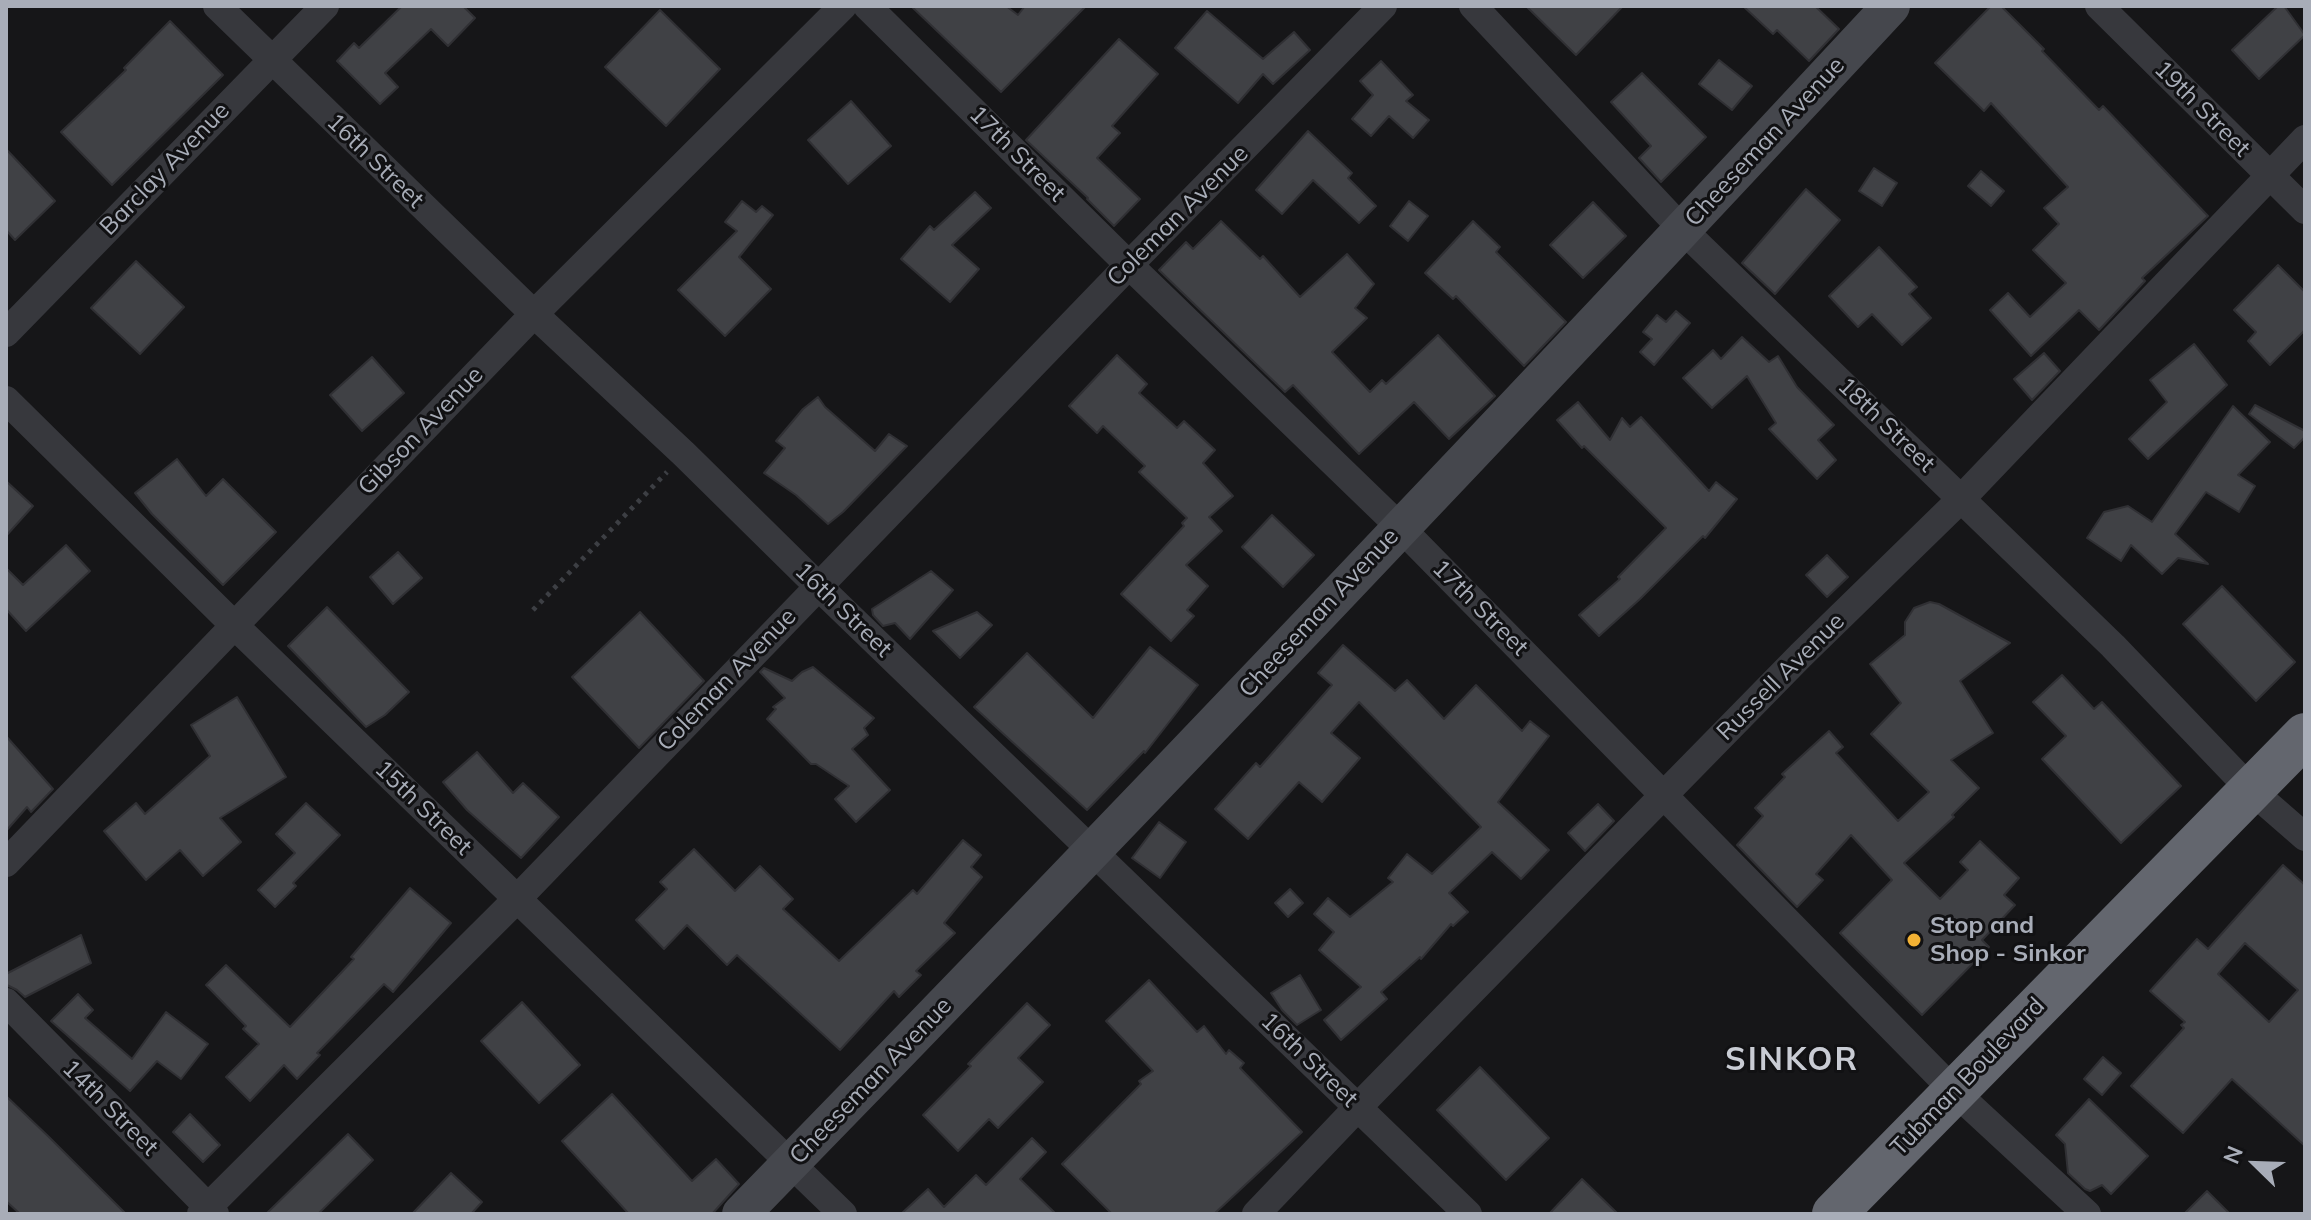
<!DOCTYPE html>
<style>
body{margin:0}
#map{position:relative;width:2311px;height:1220px;overflow:hidden;background:#161618;font-family:Mulish,sans-serif}
canvas{display:block}
.frame{position:absolute;inset:0;border:8px solid #a8adb8;pointer-events:none}
.north{position:absolute;left:2215px;top:1124px;width:80px;height:80px;-webkit-text-stroke:6px #111113;paint-order:stroke;rotate:293deg;font-size:22px;font-weight:700;line-height:32px;text-align:center;color:#a8adb8}
.north::after{content:'';display:block;margin:auto;width:28px;height:36px;background:#a8adb8;clip-path:polygon(50% 0,100% 100%,50% 72%,0 100%)}
</style>
<div id="map">
<canvas width="2311" height="1220"></canvas>
<div class="frame"></div>
<div class="north">N</div>
</div>
<script>
const ctx = document.querySelector('canvas').getContext('2d');
ctx.lineJoin = 'round';
function fillPath(path, color) { ctx.fillStyle = color; ctx.fill(path, 'evenodd'); }
function strokePath(path, color, width, dash) { ctx.strokeStyle = color; ctx.lineWidth = width; ctx.lineCap = dash ? 'butt' : 'round'; ctx.setLineDash(dash || []); ctx.stroke(path); }
function write(font, color, halo, rows, align = 'center') {
  ctx.font = font + ' Mulish,sans-serif'; ctx.lineWidth = 6; ctx.setLineDash([]); ctx.textBaseline = 'middle'; ctx.strokeStyle = halo; ctx.fillStyle = color; for (const [text, x, y, turn = 0] of rows) {
    ctx.save(); ctx.translate(x, y); ctx.rotate((+turn || 0) * Math.PI / 180); ctx.textAlign = isNaN(turn) ? turn : align; if (halo) ctx.strokeText(text, 0, 0); ctx.fillText(text, 0, 0); ctx.restore();
  }
}
const building = new Path2D(`
 M 402,6 L 463,6 L 475,18 L 448,46 L 431,29 L 385,73 L 398,87 L 380,104 L 337,61 L 354,43 L 359,48 Z
 M 911,6 L 1006,6 L 1018,15 L 1025,6 L 1086,6 L 1001,92 Z
 M 1526,6 L 1623,6 L 1576,55 Z
 M 1743,6 L 1815,6 L 1839,29 L 1809,61 L 1777,30 L 1773,34 Z
 M 1991,6 L 2001,6 L 2044,49 L 2042,51 L 2099,110 L 2103,106 L 2208,216 L 2142,278 L 2145,281 L 2099,330 L 2079,310 L 2031,356 L 1990,310 L 2008,293 L 2030,317 L 2066,283 L 2033,250 L 2059,224 L 2044,208 L 2068,187 L 1991,103 L 1984,111 L 1935,63 Z
 M 2278,6 L 2284,6 L 2305,35 L 2259,79 L 2232,50 Z
 M 660,10 L 720,69 L 666,126 L 605,67 Z
 M 1207,11 L 1263,59 L 1294,32 L 1310,50 L 1273,84 L 1263,74 L 1238,103 L 1175,48 Z
 M 170,21 L 223,75 L 112,185 L 61,132 L 126,70 L 124,68 Z
 M 1119,39 L 1158,74 L 1112,126 L 1120,133 L 1097,158 L 1140,199 L 1114,226 L 1087,199 L 1088,198 L 1026,140 Z
 M 1719,60 L 1752,86 L 1732,110 L 1699,84 Z
 M 1381,61 L 1413,95 L 1406,101 L 1429,120 L 1413,138 L 1389,116 L 1371,136 L 1352,119 L 1373,95 L 1360,81 Z
 M 1642,73 L 1706,137 L 1661,182 L 1639,158 L 1651,146 L 1611,102 Z
 M 851,101 L 891,146 L 848,184 L 808,140 Z
 M 1308,131 L 1352,173 L 1348,178 L 1376,206 L 1359,223 L 1313,180 L 1282,214 L 1256,190 Z
 M 6,149 L 55,201 L 15,240 L 6,230 Z
 M 1874,168 L 1897,183 L 1882,206 L 1859,191 Z
 M 1981,171 L 2004,191 L 1991,206 L 1968,186 Z
 M 1806,189 L 1840,220 L 1775,294 L 1742,263 Z
 M 975,192 L 991,208 L 952,245 L 979,269 L 950,302 L 901,259 L 930,226 L 934,230 Z
 M 742,201 L 756,212 L 762,206 L 773,215 L 739,257 L 771,289 L 725,336 L 678,290 L 737,231 L 725,222 Z
 M 1409,201 L 1428,216 L 1408,241 L 1390,226 Z
 M 1593,202 L 1626,236 L 1583,278 L 1550,245 Z
 M 1221,221 L 1260,259 L 1263,256 L 1300,297 L 1347,254 L 1374,284 L 1355,308 L 1367,318 L 1332,352 L 1370,392 L 1382,380 L 1386,384 L 1438,335 L 1495,396 L 1449,439 L 1414,402 L 1359,454 L 1293,385 L 1285,392 L 1159,270 L 1186,242 L 1193,249 Z
 M 1473,221 L 1500,247 L 1496,252 L 1566,322 L 1524,366 L 1456,296 L 1453,299 L 1425,273 Z
 M 1879,247 L 1917,287 L 1909,294 L 1931,318 L 1902,345 L 1872,314 L 1858,327 L 1829,296 Z
 M 136,261 L 184,307 L 140,354 L 91,308 Z
 M 2278,265 L 2305,292 L 2305,330 L 2270,365 L 2248,341 L 2256,332 L 2234,310 Z
 M 1676,311 L 1690,323 L 1654,365 L 1640,352 L 1652,339 L 1643,332 L 1657,315 L 1666,322 Z
 M 1742,337 L 1769,362 L 1778,356 L 1797,387 L 1834,425 L 1818,440 L 1836,460 L 1817,479 L 1769,429 L 1776,423 L 1747,376 L 1712,408 L 1683,378 L 1713,350 L 1721,359 Z
 M 2194,344 L 2227,385 L 2148,459 L 2129,439 L 2167,402 L 2150,380 Z
 M 2044,353 L 2060,371 L 2032,400 L 2014,379 Z
 M 1117,355 L 1147,384 L 1139,393 L 1177,428 L 1184,421 L 1215,450 L 1203,463 L 1233,496 L 1209,517 L 1222,531 L 1186,565 L 1208,586 L 1187,610 L 1194,616 L 1171,641 L 1121,594 L 1184,526 L 1182,523 L 1187,518 L 1139,472 L 1145,466 L 1103,426 L 1097,433 L 1069,406 Z
 M 372,357 L 404,393 L 362,431 L 330,395 Z
 M 818,397 L 825,407 L 875,451 L 889,434 L 907,446 L 843,512 L 828,524 L 796,495 L 764,473 L 785,448 L 776,441 L 803,409 Z
 M 1578,402 L 1610,440 L 1622,418 L 1630,427 L 1641,417 L 1709,491 L 1716,482 L 1737,499 L 1705,538 L 1703,536 L 1640,599 L 1599,636 L 1579,615 L 1620,579 L 1618,577 L 1666,528 L 1584,446 L 1582,448 L 1557,420 Z
 M 2255,405 L 2305,431 L 2305,437 L 2294,448 L 2249,414 Z
 M 2233,406 L 2270,442 L 2238,475 L 2255,486 L 2239,512 L 2206,492 L 2175,534 L 2208,564 L 2178,558 L 2162,574 L 2131,545 L 2121,561 L 2087,538 L 2104,512 L 2128,506 L 2152,522 Z
 M 177,459 L 206,496 L 223,479 L 276,532 L 223,585 L 152,514 L 135,493 Z
 M 6,481 L 33,506 L 6,536 Z
 M 1272,515 L 1314,555 L 1283,587 L 1242,547 Z
 M 66,545 L 90,571 L 26,631 L 6,609 L 6,568 L 23,585 Z
 M 398,552 L 422,578 L 393,604 L 370,577 Z
 M 1827,555 L 1848,577 L 1827,597 L 1806,575 Z
 M 931,571 L 953,590 L 910,639 L 895,623 L 883,626 L 873,615 L 872,609 Z
 M 2222,586 L 2295,662 L 2256,701 L 2183,624 Z
 M 1930,602 L 1939,604 L 2010,643 L 1960,681 L 1993,733 L 1951,760 L 1979,788 L 1952,815 L 1954,817 L 1904,863 L 1940,899 L 1968,870 L 1960,862 L 1980,841 L 2019,878 L 2004,895 L 2015,905 L 1982,940 L 1989,947 L 1922,1015 L 1840,933 L 1892,880 L 1851,835 L 1816,874 L 1823,880 L 1797,907 L 1737,845 L 1763,816 L 1755,808 L 1785,777 L 1782,774 L 1829,731 L 1843,747 L 1836,753 L 1898,821 L 1929,792 L 1871,734 L 1901,703 L 1870,664 L 1905,635 L 1905,622 L 1914,608 Z
 M 327,607 L 409,692 L 385,715 L 366,727 L 288,646 Z
 M 640,612 L 704,681 L 639,748 L 572,677 Z
 M 977,612 L 992,625 L 960,658 L 933,631 Z
 M 1343,645 L 1395,691 L 1407,680 L 1444,719 L 1476,685 L 1522,731 L 1530,721 L 1549,736 L 1498,802 L 1549,850 L 1521,879 L 1492,852 L 1449,893 L 1468,912 L 1453,926 L 1451,924 L 1421,959 L 1420,957 L 1381,992 L 1387,999 L 1341,1040 L 1324,1020 L 1361,987 L 1319,950 L 1334,932 L 1314,914 L 1328,898 L 1350,917 L 1393,882 L 1388,878 L 1407,854 L 1432,874 L 1481,827 L 1359,702 L 1331,733 L 1360,758 L 1322,802 L 1299,782 L 1248,839 L 1215,809 L 1256,763 L 1260,767 L 1332,685 L 1318,673 Z
 M 1150,647 L 1198,685 L 1145,753 L 1144,751 L 1087,810 L 974,707 L 1027,653 L 1093,718 Z
 M 813,667 L 874,718 L 864,728 L 868,735 L 852,749 L 890,790 L 856,822 L 835,799 L 849,786 L 816,764 L 811,764 L 767,719 L 776,709 L 773,707 L 785,698 L 760,672 L 764,668 L 792,681 L 802,672 Z
 M 2062,675 L 2094,709 L 2102,702 L 2181,786 L 2121,843 L 2042,759 L 2066,736 L 2033,702 Z
 M 237,697 L 286,777 L 220,818 L 241,842 L 203,876 L 180,850 L 146,880 L 104,831 L 136,803 L 145,814 L 210,756 L 191,725 Z
 M 6,736 L 53,789 L 31,812 L 27,807 L 6,831 Z
 M 477,752 L 513,793 L 523,783 L 559,817 L 521,858 L 467,810 L 443,782 Z
 M 306,803 L 340,835 L 293,883 L 296,886 L 275,907 L 258,890 L 295,853 L 276,834 Z
 M 1598,804 L 1614,821 L 1585,851 L 1568,833 Z
 M 1159,822 L 1186,842 L 1160,878 L 1132,858 Z
 M 963,840 L 981,855 L 971,867 L 982,877 L 944,923 L 955,933 L 916,971 L 921,975 L 899,997 L 894,991 L 840,1050 L 737,955 L 727,965 L 687,925 L 664,949 L 636,920 L 667,889 L 660,882 L 694,849 L 735,891 L 760,866 L 793,899 L 783,909 L 839,961 L 913,890 L 917,894 Z
 M 2283,865 L 2305,885 L 2305,1146 L 2232,1079 L 2183,1133 L 2131,1086 L 2184,1028 L 2181,1025 L 2185,1022 L 2150,991 L 2197,939 L 2208,949 ZM 2245,943 L 2298,990 L 2269,1022 L 2218,974 Z
 M 410,888 L 451,923 L 393,992 L 384,984 L 317,1053 L 320,1055 L 297,1079 L 284,1065 L 250,1101 L 226,1077 L 259,1044 L 243,1029 L 246,1026 L 206,985 L 226,965 L 290,1027 L 354,959 L 351,957 Z
 M 1290,889 L 1303,903 L 1288,917 L 1275,903 Z
 M 81,935 L 91,963 L 25,997 L 17,990 L 7,985 L 6,974 Z
 M 1300,975 L 1321,1010 L 1297,1025 L 1282,1010 L 1271,993 Z
 M 1149,980 L 1197,1032 L 1204,1026 L 1226,1054 L 1229,1050 L 1244,1063 L 1240,1068 L 1302,1132 L 1214,1214 L 1112,1214 L 1062,1164 L 1141,1084 L 1139,1081 L 1153,1071 L 1106,1021 Z
 M 78,994 L 93,1010 L 85,1018 L 132,1059 L 166,1012 L 208,1044 L 181,1079 L 157,1061 L 130,1091 L 51,1021 Z
 M 522,1002 L 580,1065 L 539,1103 L 481,1041 Z
 M 1027,1003 L 1050,1025 L 1018,1058 L 1043,1082 L 998,1128 L 989,1119 L 958,1151 L 923,1115 L 971,1066 L 968,1064 Z
 M 2103,1057 L 2121,1073 L 2102,1095 L 2084,1079 Z
 M 1480,1067 L 1549,1138 L 1506,1180 L 1437,1110 Z
 M 612,1094 L 692,1181 L 716,1159 L 739,1184 L 712,1214 L 629,1214 L 562,1141 Z
 M 6,1096 L 49,1137 L 126,1214 L 20,1214 L 6,1201 Z
 M 2089,1099 L 2148,1156 L 2111,1194 L 2102,1185 L 2090,1191 L 2085,1189 L 2068,1173 L 2065,1144 L 2056,1135 Z
 M 190,1114 L 220,1145 L 203,1162 L 173,1132 Z
 M 348,1134 L 373,1160 L 318,1214 L 266,1214 Z
 M 1032,1138 L 1046,1152 L 1020,1179 L 1056,1214 L 901,1214 L 928,1189 L 944,1207 L 976,1175 L 986,1185 Z
 M 451,1173 L 482,1202 L 471,1214 L 412,1214 Z
 M 1582,1179 L 1618,1214 L 1549,1214 Z
 M 2207,1191 L 2230,1214 L 2184,1214 Z`);
fillPath(building, '#404145');
strokePath(building, '#303034', 2);
strokePath(new Path2D(`
 M 533,610 L 667,472`), '#3d3f44', 5, [4, 6]);
strokePath(new Path2D(`
 M 217,6 L 534,314 L 684,454 L 818,586 L 1468,1214
 M 867,6 L 1129,265 L 1400,527 L 1955,1092 L 2087,1214
 M 1473,6 L 1683,230 L 2113,646 L 2251,790 L 2305,837
 M 2099,6 L 2305,210
 M 6,333 L 325,6
 M 6,400 L 234,625 L 843,1214
 M 6,863 L 534,314 L 843,6
 M 6,1002 L 215,1214
 M 201,1214 L 517,899 L 1129,265 L 1383,6
 M 1256,1214 L 1358,1107 L 1801,655 L 1962,498 L 2305,139`), '#37383d', 28);
strokePath(new Path2D(`
 M 741,1214 C 1129,816 1513,413 1891,6`), '#45474d', 38);
strokePath(new Path2D(`
 M 1834,1214 L 2305,735`), '#63666e', 44);
for (const [x, y, r, color] of [
 [1914,940,8,"#f2b134"]
]) { const dot = new Path2D(); dot.arc(x, y, r, 0, 2 * Math.PI); ctx.fillStyle = color; ctx.fill(dot); strokePath(dot, '#111113', 3); }
write('24px', '#a8adb8', '#111113', [
 ["19th Street",2202,109,45],
 ["Cheeseman Avenue",1765,142,-47],
 ["17th Street",1017,154,45],
 ["16th Street",375,161,44],
 ["Barclay Avenue",165,169,-46],
 ["Coleman Avenue",1178,216,-45],
 ["18th Street",1886,425,44],
 ["Gibson Avenue",421,431,-46],
 ["17th Street",1480,608,45],
 ["16th Street",843,610,44],
 ["Cheeseman Avenue",1319,613,-47],
 ["Russell Avenue",1781,677,-45],
 ["Coleman Avenue",727,680,-46],
 ["15th Street",423,808,44],
 ["16th Street",1309,1060,44],
 ["Tubman Boulevard",1968,1077,-46],
 ["Cheeseman Avenue",871,1081,-46],
 ["14th Street",110,1108,45]
]);
write('bold 24px', '#a8adb8', '#111113', [
 ["Stop and",1930,926],
 ["Shop - Sinkor",1930,954]
], 'left');
ctx.letterSpacing = '2px';
write('bold 32px', '#c9ccd4', '#111113', [
 ["SINKOR",1792,1060]
]);
ctx.letterSpacing = '0px';
</script>
